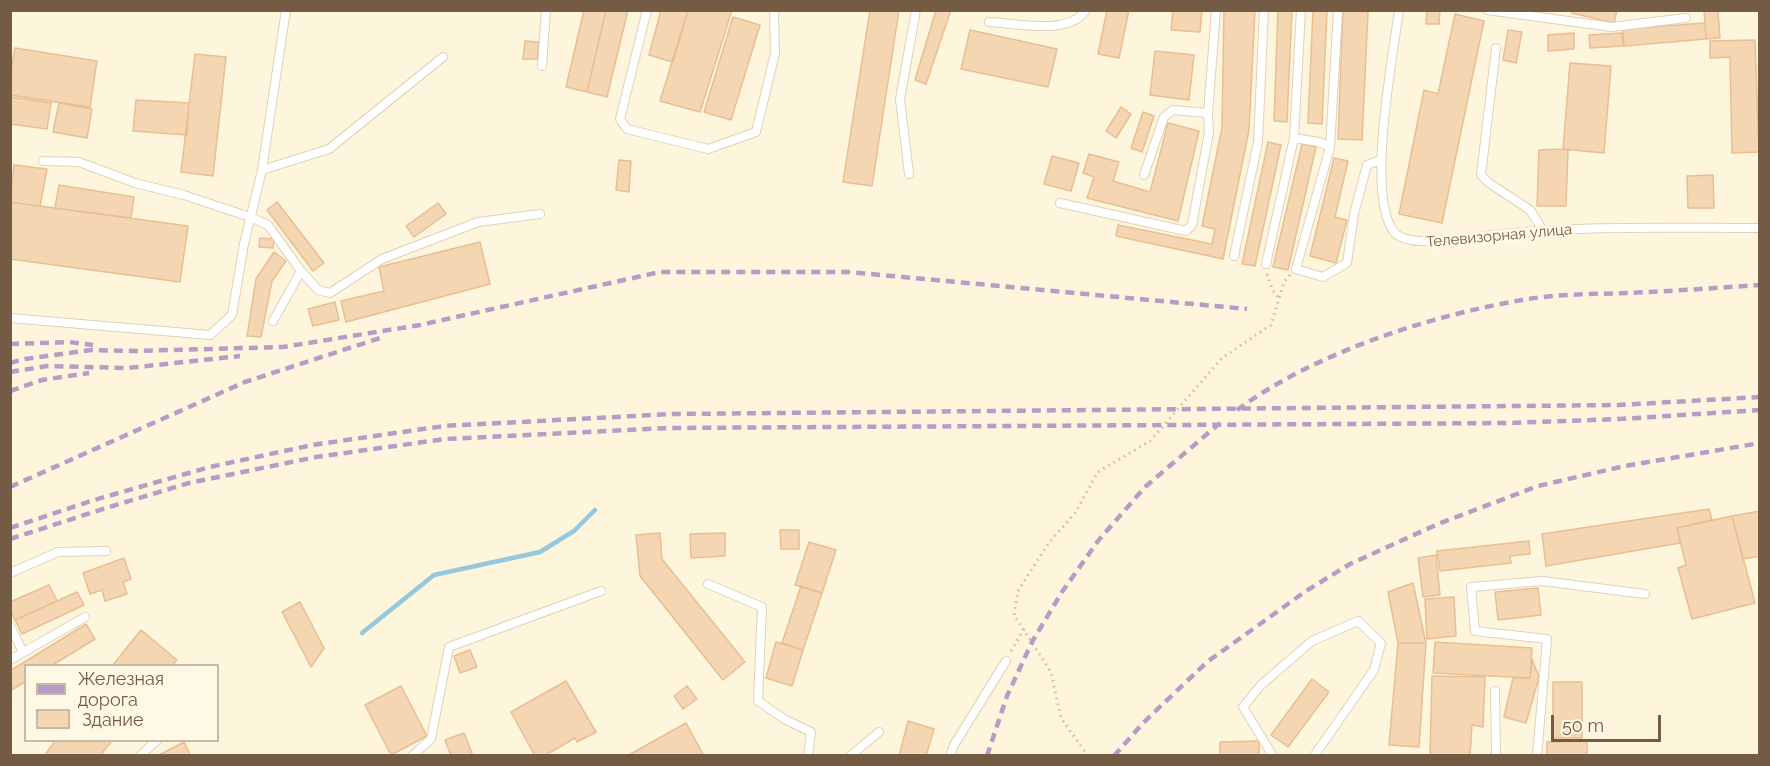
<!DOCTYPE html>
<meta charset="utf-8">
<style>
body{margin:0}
#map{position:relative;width:1770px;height:766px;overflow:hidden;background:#fef5dd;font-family:Raleway,sans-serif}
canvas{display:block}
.frame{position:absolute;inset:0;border:12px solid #745c44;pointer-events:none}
.legend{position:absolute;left:24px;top:664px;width:195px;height:78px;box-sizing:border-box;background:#fff8e4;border:2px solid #c7baa4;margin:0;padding:8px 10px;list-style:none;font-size:18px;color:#745c44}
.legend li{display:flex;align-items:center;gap:12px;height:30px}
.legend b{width:30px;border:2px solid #c7baa4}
.scale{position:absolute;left:1551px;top:715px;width:110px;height:27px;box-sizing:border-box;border:3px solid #745c44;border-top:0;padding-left:8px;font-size:18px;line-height:21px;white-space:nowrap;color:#745c44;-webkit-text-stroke:4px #fff8e4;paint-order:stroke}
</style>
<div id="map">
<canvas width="1770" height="766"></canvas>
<div class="frame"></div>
<ul class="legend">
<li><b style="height:8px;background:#b89cc6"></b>Железная дорога</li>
<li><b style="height:16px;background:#f5d6b3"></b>Здание</li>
</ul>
<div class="scale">50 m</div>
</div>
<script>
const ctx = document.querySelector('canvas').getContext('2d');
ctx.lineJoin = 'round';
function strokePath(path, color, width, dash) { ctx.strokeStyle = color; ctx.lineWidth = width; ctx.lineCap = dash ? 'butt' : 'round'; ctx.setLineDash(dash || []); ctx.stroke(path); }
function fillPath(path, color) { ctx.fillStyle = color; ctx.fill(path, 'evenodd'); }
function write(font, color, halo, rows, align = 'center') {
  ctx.font = font + ' Raleway,sans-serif'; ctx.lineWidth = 6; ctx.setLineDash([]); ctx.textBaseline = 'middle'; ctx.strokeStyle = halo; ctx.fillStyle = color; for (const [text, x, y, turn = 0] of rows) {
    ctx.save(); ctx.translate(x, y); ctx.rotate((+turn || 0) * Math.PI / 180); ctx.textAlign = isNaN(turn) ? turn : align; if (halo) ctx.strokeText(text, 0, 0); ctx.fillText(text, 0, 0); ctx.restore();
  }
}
strokePath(new Path2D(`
 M 362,633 L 434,575 L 540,552 L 574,531 L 595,510`), '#96c7da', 4.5);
const building = new Path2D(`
 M 584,10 L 606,10 L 587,92 L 566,87 Z
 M 606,10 L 628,10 L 607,97 L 587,92 Z
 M 661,10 L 688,10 L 673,62 L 649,55 Z
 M 688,10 L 732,10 L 700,112 L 660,101 Z
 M 870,10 L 899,10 L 872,186 L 843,182 Z
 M 936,10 L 951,10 L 926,84 L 915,80 Z
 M 1107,10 L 1129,10 L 1119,58 L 1098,54 Z
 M 1173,10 L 1202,10 L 1200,32 L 1171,30 Z
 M 1224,10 L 1255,10 L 1249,130 L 1223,259 L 1116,236 L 1118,225 L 1212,244 L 1215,229 L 1202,226 L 1222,128 Z
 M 1278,10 L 1292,10 L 1287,122 L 1274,121 Z
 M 1313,10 L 1327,10 L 1322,124 L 1308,123 Z
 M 1343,10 L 1368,12 L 1362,140 L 1338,139 Z
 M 1427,10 L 1440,10 L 1439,24 L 1426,24 Z
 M 1572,10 L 1617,10 L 1614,23 L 1572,13 Z
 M 1704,10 L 1718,10 L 1720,38 L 1706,39 Z
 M 1455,14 L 1484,21 L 1442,223 L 1399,214 L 1424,90 L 1438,94 Z
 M 733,17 L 760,25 L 731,120 L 704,112 Z
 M 1705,23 L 1706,39 L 1624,46 L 1623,29 Z
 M 970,30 L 1057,49 L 1048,87 L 961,69 Z
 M 1508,30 L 1522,32 L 1516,63 L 1503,60 Z
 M 1574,33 L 1574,49 L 1548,51 L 1548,35 Z
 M 1622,33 L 1623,46 L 1590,48 L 1589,35 Z
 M 1755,40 L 1759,152 L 1732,153 L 1730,57 L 1710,58 L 1710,41 Z
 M 525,41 L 539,42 L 537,59 L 523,59 Z
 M 15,48 L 97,61 L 90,107 L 10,95 L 10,75 Z
 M 1155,51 L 1194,55 L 1189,100 L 1150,95 Z
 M 195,54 L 226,57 L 213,176 L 181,172 Z
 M 1570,63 L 1611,66 L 1604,153 L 1563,149 Z
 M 10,97 L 51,103 L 47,129 L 10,124 Z
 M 136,100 L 189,103 L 187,135 L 133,131 Z
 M 59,103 L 92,109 L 87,138 L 53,132 Z
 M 1121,107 L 1131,114 L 1116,138 L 1106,131 Z
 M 1143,112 L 1154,116 L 1142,152 L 1131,148 Z
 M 1168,123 L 1199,131 L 1178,221 L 1087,198 L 1094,177 L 1083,173 L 1089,154 L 1119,162 L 1113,181 L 1150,192 Z
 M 1268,142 L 1281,145 L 1255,266 L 1242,264 Z
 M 1302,144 L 1316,147 L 1288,270 L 1273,267 Z
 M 1563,149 L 1568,150 L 1566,206 L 1537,206 L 1539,150 Z
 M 1052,156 L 1079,163 L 1071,191 L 1044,184 Z
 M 1334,158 L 1348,161 L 1335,217 L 1347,220 L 1336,263 L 1310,256 Z
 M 619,160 L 631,161 L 629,192 L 616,190 Z
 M 14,165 L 47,169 L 40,206 L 10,202 Z
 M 1713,175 L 1714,208 L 1688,208 L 1687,176 Z
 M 59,185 L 134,197 L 131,218 L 55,208 Z
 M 10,202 L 188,226 L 180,282 L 10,259 Z
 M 277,202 L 324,263 L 313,271 L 267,210 Z
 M 438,203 L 446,214 L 414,237 L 406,226 Z
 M 260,238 L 274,239 L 273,248 L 259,247 Z
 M 480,242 L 490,284 L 346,322 L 341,301 L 384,291 L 379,267 Z
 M 274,252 L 286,261 L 272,281 L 261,337 L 247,336 L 256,279 Z
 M 335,302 L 339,320 L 313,326 L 308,309 Z
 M 1709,509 L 1712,520 L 1677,528 L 1680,543 L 1546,566 L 1542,534 Z
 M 1760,511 L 1760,556 L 1743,559 L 1732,516 Z
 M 1732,516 L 1755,603 L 1692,619 L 1678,568 L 1686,565 L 1677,528 Z
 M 780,530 L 799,530 L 799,549 L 781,549 Z
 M 660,533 L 662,559 L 745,662 L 723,680 L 640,576 L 636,535 Z
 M 725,533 L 725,556 L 691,558 L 690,534 Z
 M 1529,541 L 1530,554 L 1510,556 L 1511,563 L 1440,571 L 1437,551 Z
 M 809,542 L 836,550 L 822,593 L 795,585 Z
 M 1436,555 L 1440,595 L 1423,597 L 1418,558 Z
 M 124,558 L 131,579 L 123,582 L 127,594 L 105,601 L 102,590 L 90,594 L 83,573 Z
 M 1413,583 L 1426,643 L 1398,643 L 1388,592 Z
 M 49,585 L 57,601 L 15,620 L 10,609 L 10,602 Z
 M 801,586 L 822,593 L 803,650 L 782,643 Z
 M 1538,588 L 1541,615 L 1498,620 L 1495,592 Z
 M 77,592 L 84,605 L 22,634 L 15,620 Z
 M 1454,597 L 1456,636 L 1427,639 L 1425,599 Z
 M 300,602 L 324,648 L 311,667 L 282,612 Z
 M 86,624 L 95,639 L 51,666 L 26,666 L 26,681 L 10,691 L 10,671 Z
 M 141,630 L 177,660 L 172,666 L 112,666 Z
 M 776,642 L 803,650 L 792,686 L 766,678 Z
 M 1435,642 L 1532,648 L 1530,678 L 1433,673 Z
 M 1398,643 L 1426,643 L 1419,747 L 1389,745 Z
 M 470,650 L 477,667 L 460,673 L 454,656 Z
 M 1532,659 L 1539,677 L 1526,723 L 1504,717 L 1513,678 L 1530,678 Z
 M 1432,676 L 1485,677 L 1483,727 L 1472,725 L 1470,756 L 1430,756 Z
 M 1312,679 L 1329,692 L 1288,747 L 1271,735 Z
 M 566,681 L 596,732 L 577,742 L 575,738 L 544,756 L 535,756 L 511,712 Z
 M 1553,682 L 1582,682 L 1582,738 L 1553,738 Z
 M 401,686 L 427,736 L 391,755 L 365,705 Z
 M 687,686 L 697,699 L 683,709 L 674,696 Z
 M 908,721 L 934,729 L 926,756 L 899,756 Z
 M 686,723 L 704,756 L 627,756 Z
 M 464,733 L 473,756 L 451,756 L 445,740 Z
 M 56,740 L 109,740 L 111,742 L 100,756 L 44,756 Z
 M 1259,741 L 1259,756 L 1220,756 L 1220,742 Z
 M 1587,741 L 1587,756 L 1547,756 L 1547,742 Z
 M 184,742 L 191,756 L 157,756 Z`);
fillPath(building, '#f5d6b3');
strokePath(building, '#e8be92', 1.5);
const service = new Path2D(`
 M 647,10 L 620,119 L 627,129 L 708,149 L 756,132 L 775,53 L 774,10
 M 1399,10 C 1393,57 1365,199 1395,233 C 1410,249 1471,237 1492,235 C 1581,225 1670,228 1760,228
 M 1487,10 L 1612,27 L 1686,18
 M 989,22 C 1016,23 1069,36 1086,10
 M 1496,48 L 1481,175 L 1489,183 L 1530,210 L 1542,229
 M 542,66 L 546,10
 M 1294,138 L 1319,142 L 1330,147
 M 43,161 L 79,162 L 135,183 L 184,195 L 250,217 L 268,225 L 301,271 L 273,321
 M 262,170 L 329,149 L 443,57
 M 909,174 L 900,99 L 916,10
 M 1144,175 L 1164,117 L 1173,110 L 1208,113
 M 1060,203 L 1186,231 L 1192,225 L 1209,132 L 1208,113 L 1216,10
 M 1234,256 L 1258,142 L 1264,10
 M 1266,264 L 1294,138 L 1301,10
 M 1296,269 L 1330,147 L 1338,10
 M 1296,269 L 1323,277 L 1347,263 L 1354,214 L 1367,165 L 1380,160
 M 301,271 L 318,290 L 330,293 L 382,259 L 478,222 L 540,214
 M 10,318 L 210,335 L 232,315 L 244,244 L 262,170 L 286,10
 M 10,573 L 58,552 L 106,551
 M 708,584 L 762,607 L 758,701 L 784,719 L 811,732 L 808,756
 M 10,626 L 23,652
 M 10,660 L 85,617
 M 1495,691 L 1496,756
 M 140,756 L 157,740
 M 412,756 L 431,739 L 449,647 L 601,591
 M 850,756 L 879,732
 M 950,756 L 954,745 L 1006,661
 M 1273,756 L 1243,707 L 1261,685 L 1312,641 L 1358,621 L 1381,643 L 1374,670 L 1314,756
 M 1537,756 L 1547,639 L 1475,631 L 1471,587 L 1542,581 L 1645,594`);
strokePath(service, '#e2d1b9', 10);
strokePath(new Path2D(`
 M 1267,274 L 1273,291 L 1278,297
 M 1011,651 L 1024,629
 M 1088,756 L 1061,718 L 1051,672 L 1014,615 L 1018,591 L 1048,544 L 1075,513 L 1098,472 L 1150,441 L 1222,358 L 1271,325 L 1284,282 L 1290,275`), '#d9b997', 3, [1.5, 4.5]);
strokePath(service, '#fff', 8);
strokePath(new Path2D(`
 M 10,344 L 69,342 L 93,345
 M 10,363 L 25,359 L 91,350 L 135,351 L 283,347 L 420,325 L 660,272 L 849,272 L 1247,309
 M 10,372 L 47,366 L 128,368 L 240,356
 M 10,391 L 42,380 L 89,373
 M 1237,410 C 1316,352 1431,315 1528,299 C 1560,294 1595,294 1628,293 C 1672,291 1716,288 1760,285
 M 10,487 L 245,382 L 380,338
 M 10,528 L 94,500 L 210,467 L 312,445 L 444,426 L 672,414 L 1619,405 L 1760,397
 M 10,539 L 106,508 L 189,483 L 316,457 L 445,439 L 669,428 L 1510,423 L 1620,419 L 1760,410
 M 987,756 L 1007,696 L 1032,642 L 1062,592 L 1098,541 L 1145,487 L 1220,423
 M 1114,756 L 1143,723 L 1207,662 L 1306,591 L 1350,564 L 1438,524 L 1538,486 L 1625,466 L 1760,443`), '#b89cc6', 4.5, [9, 6]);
write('15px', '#745c44', '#fff8e4', [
 ["Телевизорная улица",1499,236,-5]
]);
</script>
